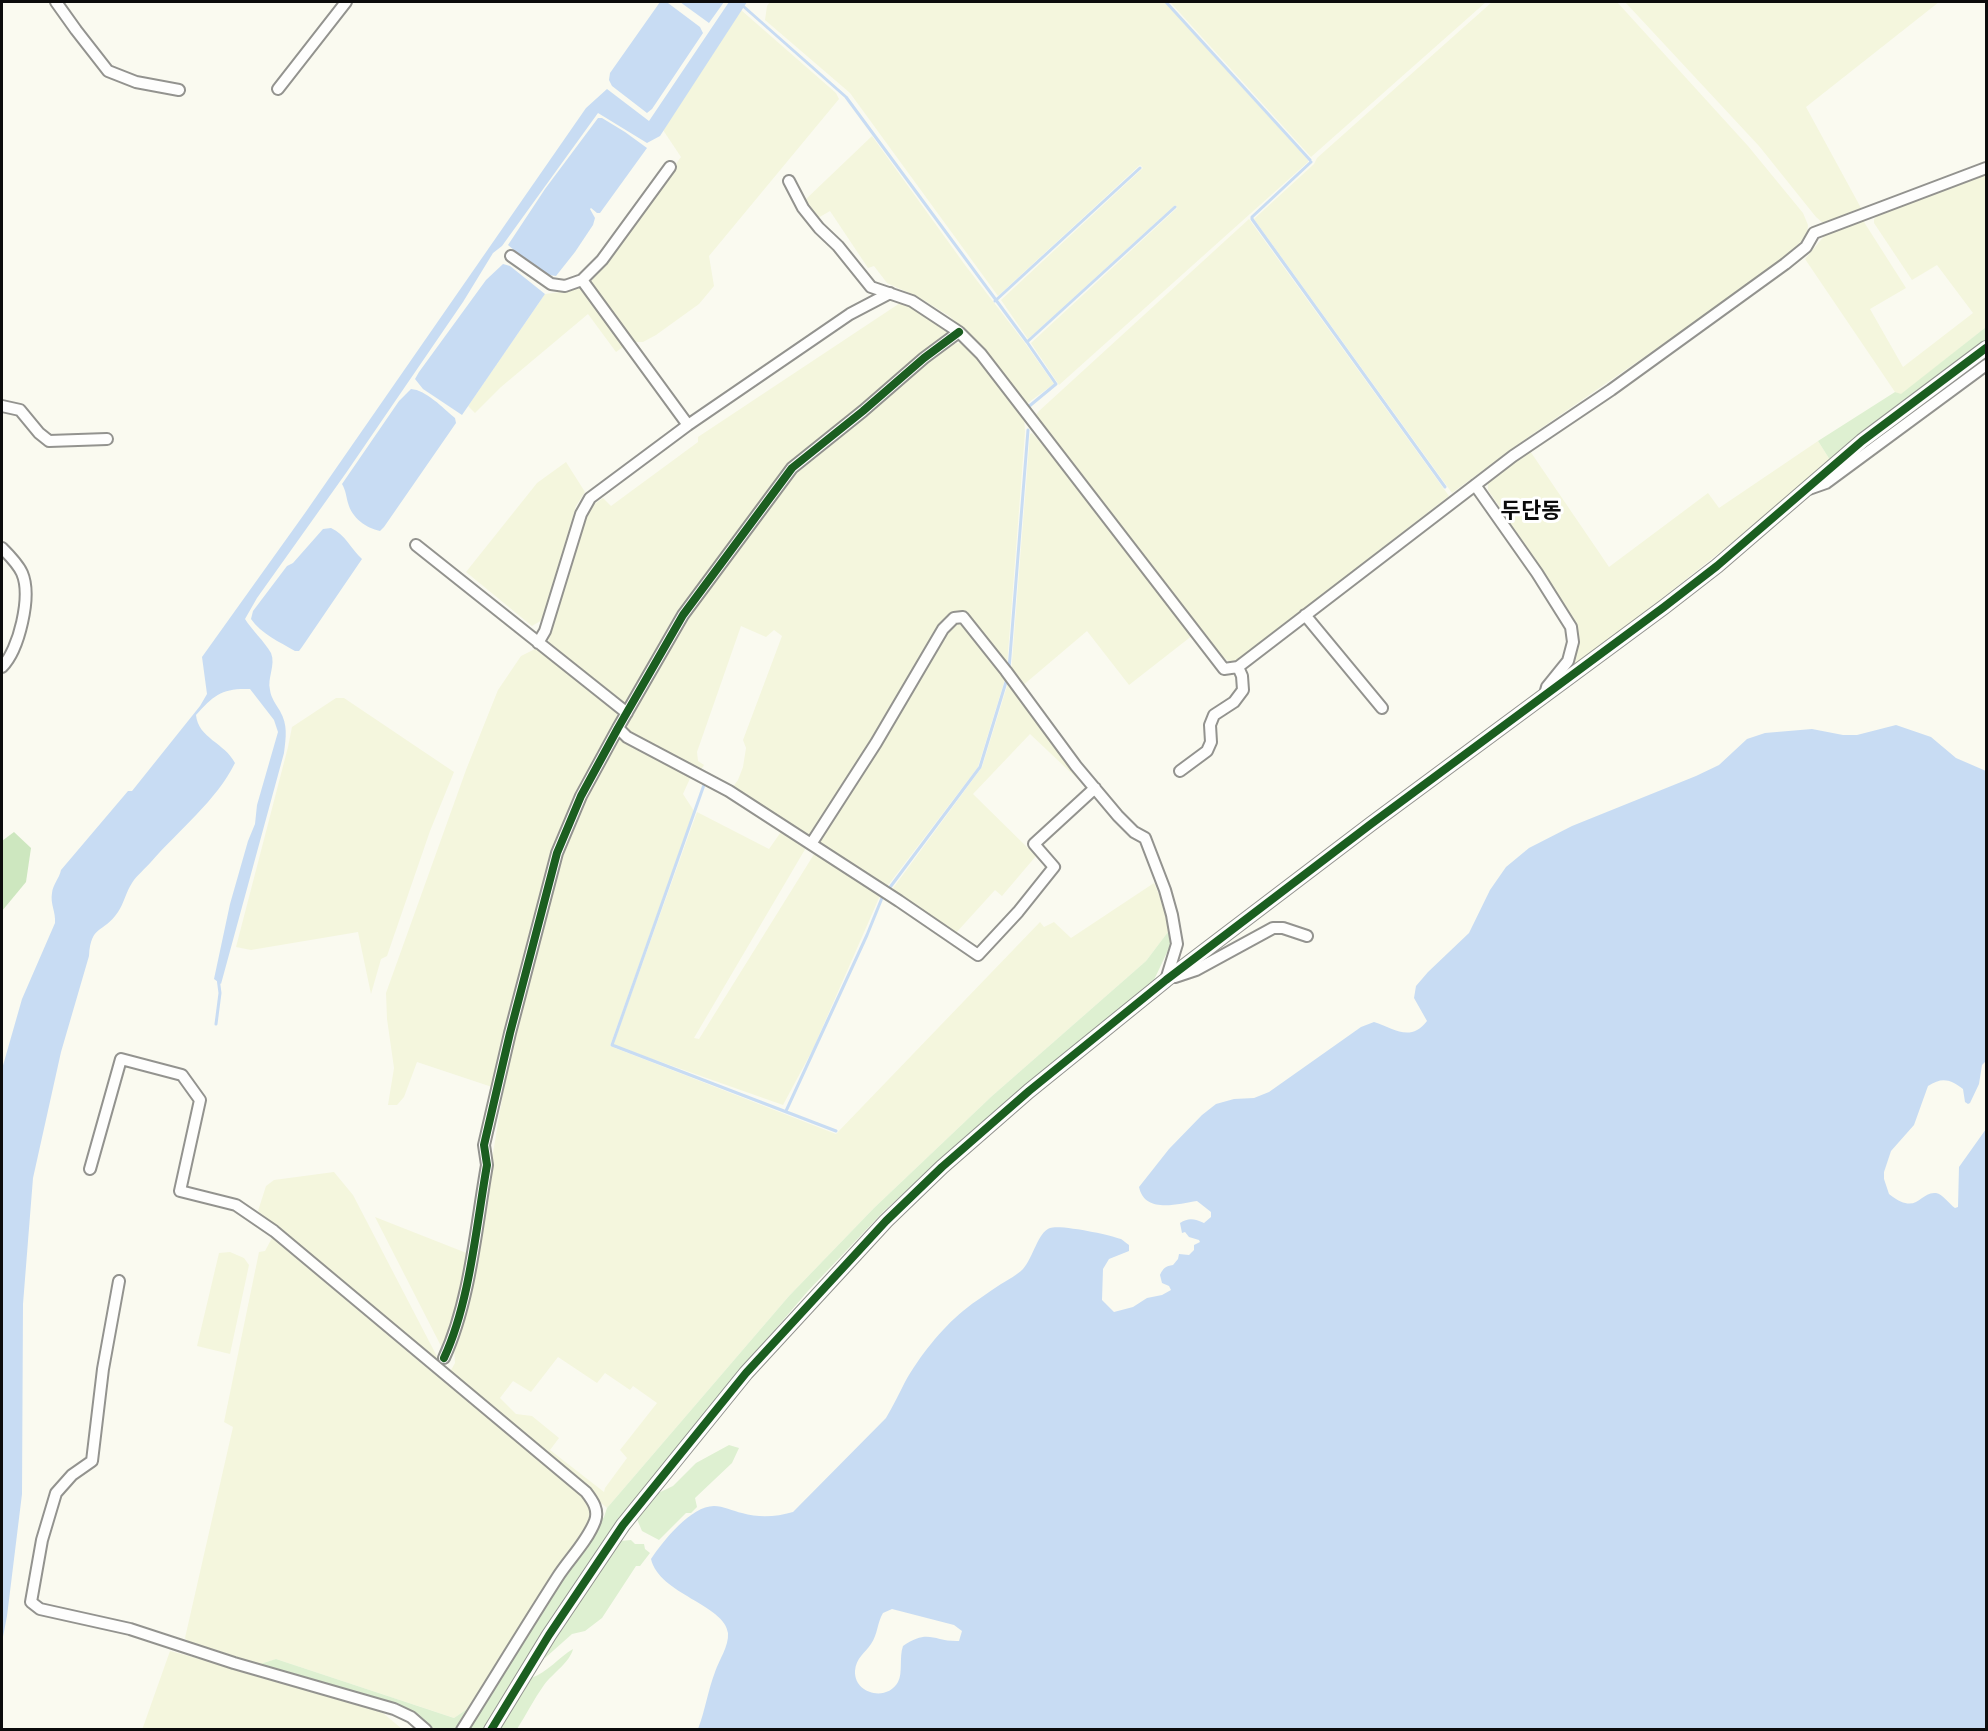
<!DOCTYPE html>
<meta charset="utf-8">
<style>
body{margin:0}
#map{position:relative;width:1988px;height:1731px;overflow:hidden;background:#fafaf0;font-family:Lora,serif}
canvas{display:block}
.frame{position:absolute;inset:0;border:3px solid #0c0c0c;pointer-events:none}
</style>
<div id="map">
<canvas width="1988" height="1731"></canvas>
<div class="frame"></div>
</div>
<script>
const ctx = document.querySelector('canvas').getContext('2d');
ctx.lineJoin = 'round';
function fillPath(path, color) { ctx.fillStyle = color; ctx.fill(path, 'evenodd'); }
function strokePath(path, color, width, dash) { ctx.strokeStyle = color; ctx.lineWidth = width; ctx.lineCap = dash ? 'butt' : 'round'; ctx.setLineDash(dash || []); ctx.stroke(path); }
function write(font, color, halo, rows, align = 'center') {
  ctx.font = font + ' Lora,"Noto Sans KR",serif'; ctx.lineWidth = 6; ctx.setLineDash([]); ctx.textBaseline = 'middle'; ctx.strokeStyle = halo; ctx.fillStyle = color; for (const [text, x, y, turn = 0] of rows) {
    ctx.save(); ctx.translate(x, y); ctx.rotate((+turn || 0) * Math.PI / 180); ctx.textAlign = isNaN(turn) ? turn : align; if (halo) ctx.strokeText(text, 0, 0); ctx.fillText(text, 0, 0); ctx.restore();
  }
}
fillPath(new Path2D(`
 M 770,2 L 1165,2 L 1308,160 L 1308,162 L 1059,385 L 1031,343 L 1177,208 L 1175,205 L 1028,339 L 1001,300 L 1143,168 L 1140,165 L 998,296 L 850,93 L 765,20 L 767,6 Z
 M 1170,2 L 1486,2 L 1311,157 Z
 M 1492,2 L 1617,2 L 1748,146 L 1803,213 L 1808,225 L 1807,234 L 1801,245 L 1783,261 L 1527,438 L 1452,493 L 1254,219 L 1314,164 L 1317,158 Z
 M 1625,2 L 1939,2 L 1806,107 L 1861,208 L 1823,223 L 1816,217 L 1759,146 Z
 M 741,10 L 836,93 L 839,99 L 709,256 L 714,286 L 699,304 L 656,335 L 643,342 L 635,342 L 619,325 L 591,286 L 593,276 L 681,157 L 663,130 Z
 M 872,136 L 965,265 L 1025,343 L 1054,384 L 1025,405 L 985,352 L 966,331 L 949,316 L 920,298 L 887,283 L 874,266 L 868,268 L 830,211 L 818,218 L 805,200 Z
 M 1986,171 L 1986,327 L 1901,395 L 1895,392 L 1805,259 L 1825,235 L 1834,229 L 1860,219 L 1864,222 L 1906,288 L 1870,309 L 1903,367 L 1973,313 L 1937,265 L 1912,280 L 1874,223 L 1874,219 L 1877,216 Z
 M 1249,219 L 1449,496 L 1242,657 L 1231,663 L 1223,657 L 1179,604 L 1037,421 L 1036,415 L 1039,411 Z
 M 579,287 L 623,347 L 616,352 L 588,314 L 501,387 L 475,413 L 468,406 L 545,294 L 568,291 Z
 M 908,302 L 948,327 L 947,333 L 941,341 L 790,465 L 627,704 L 622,704 L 549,644 L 548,635 L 550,625 L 590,507 L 603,498 L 611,506 L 698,442 L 698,437 L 900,303 Z
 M 959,343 L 966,343 L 1024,416 L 1025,432 L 1007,666 L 956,613 L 812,840 L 732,788 L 738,780 L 743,767 L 746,748 L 743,740 L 782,636 L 774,630 L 766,637 L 741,626 L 697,752 L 698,761 L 704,765 L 701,770 L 631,735 L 626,731 L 625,725 L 683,620 L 794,472 L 933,355 L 949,344 Z
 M 1032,433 L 1053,456 L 1193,635 L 1129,685 L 1087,631 L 1021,687 L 1011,673 L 1030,434 Z
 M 1818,441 L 1830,460 L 1763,518 L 1558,681 L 1569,667 L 1577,652 L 1579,642 L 1573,617 L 1488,490 L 1488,483 L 1492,477 L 1530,451 L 1609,567 L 1708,493 L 1719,508 Z
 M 566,462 L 585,492 L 576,506 L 542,620 L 532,626 L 466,572 L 537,483 Z
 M 961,620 L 1006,676 L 978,767 L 886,888 L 817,843 L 948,626 Z
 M 535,649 L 543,651 L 613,708 L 618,715 L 615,726 L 581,789 L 517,993 L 492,1087 L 417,1062 L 404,1097 L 397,1105 L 388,1105 L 394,1068 L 387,1019 L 386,993 L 466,770 L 498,690 L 521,656 Z
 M 1008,683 L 1085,782 L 1084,785 L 1030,734 L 973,794 L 1036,856 L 1002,896 L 995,890 L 955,934 L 891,891 L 982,767 Z
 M 336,698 L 344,698 L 454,772 L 430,831 L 387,956 L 381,959 L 371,994 L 358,932 L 251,950 L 236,947 L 288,747 L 292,727 Z
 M 618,736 L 692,774 L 683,794 L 694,811 L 610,1046 L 836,1134 L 1040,922 L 1044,927 L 1054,922 L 1071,938 L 1154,883 L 1164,906 L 1171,928 L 1146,961 L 992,1096 L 874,1208 L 789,1296 L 607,1508 L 455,1380 L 451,1370 L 455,1363 L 454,1348 L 485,1201 L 513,1033 L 551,899 L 566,836 ZM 558,1357 L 597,1383 L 605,1373 L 630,1390 L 633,1386 L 657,1403 L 620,1450 L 627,1458 L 605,1488 L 604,1492 L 550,1450 L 559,1438 L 532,1416 L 516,1414 L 500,1398 L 513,1381 L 531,1392 Z
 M 697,812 L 769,849 L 783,829 L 807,846 L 694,1038 L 699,1039 L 816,851 L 882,894 L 879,898 L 813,1049 L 783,1105 L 613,1045 Z
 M 334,1172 L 353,1195 L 443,1368 L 258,1211 L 266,1186 L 274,1180 Z
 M 375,1217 L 469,1254 L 459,1304 L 443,1350 Z
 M 272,1238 L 439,1378 L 581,1495 L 589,1505 L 591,1516 L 586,1526 L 560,1564 L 470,1707 L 454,1718 L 276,1659 L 260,1664 L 190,1645 L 185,1638 L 233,1427 L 224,1422 L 259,1252 L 265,1251 Z
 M 230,1252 L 244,1258 L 249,1265 L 230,1354 L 197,1346 L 219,1253 Z
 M 170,1651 L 339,1696 L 383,1713 L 402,1729 L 142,1730 Z`), '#f4f6dd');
fillPath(new Path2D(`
 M 1986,327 L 1986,340 L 1851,441 L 1830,460 L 1818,441 L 1895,392 L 1901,394 Z
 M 1171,928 L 1171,944 L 1153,982 L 1010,1098 L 884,1211 L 808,1291 L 713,1402 L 624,1515 L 485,1729 L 469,1730 L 519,1646 L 604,1517 L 607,1508 L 789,1296 L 874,1208 L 992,1096 L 1146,961 Z
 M 729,1445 L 739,1448 L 732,1463 L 695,1498 L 697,1507 L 691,1513 L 686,1513 L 659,1540 L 642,1531 L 636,1517 L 652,1496 L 673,1486 L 696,1463 Z
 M 631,1540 L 635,1544 L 644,1544 L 645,1549 L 650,1553 L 640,1566 L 636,1566 L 602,1618 L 585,1631 L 572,1634 L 545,1658 L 545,1655 L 620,1541 Z
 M 573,1649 C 570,1662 553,1673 544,1685 C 534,1699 526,1715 517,1729 L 499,1730 L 531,1678 C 548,1672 558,1658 573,1649 Z
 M 276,1659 L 454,1718 L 470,1707 L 458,1729 L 434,1729 L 414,1714 L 382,1702 L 260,1664 Z`), '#def0d1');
fillPath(new Path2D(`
 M 14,832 L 31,848 L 26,882 L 2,911 L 2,841 Z`), '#cde7bf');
fillPath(new Path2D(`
 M 660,2 L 668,3 L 700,27 L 703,33 L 652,109 L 647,113 L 612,86 L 609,80 L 610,73 Z
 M 680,2 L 724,2 L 709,23 Z
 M 729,2 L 747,2 L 660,136 L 647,143 L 598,113 L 502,246 L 493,253 L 463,302 L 346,473 L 257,598 L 245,619 C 252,630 264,641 271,653 C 276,665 267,678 270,690 C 271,698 276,704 280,711 C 288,725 286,737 284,753 L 221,984 L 214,979 L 230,904 L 248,841 L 255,824 L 257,805 L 278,732 L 274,720 L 250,689 C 222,688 214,695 196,715 C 198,738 225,743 235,763 C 217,800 178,831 151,862 C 145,869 137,875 132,883 C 126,892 124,903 118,912 C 103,934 91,924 89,956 L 61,1052 L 33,1178 L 23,1304 L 22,1494 L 7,1616 L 2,1642 L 2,1069 L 22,999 L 55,923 C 56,912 50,904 52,893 C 53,884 59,879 61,870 L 128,791 L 132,791 L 200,706 L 207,694 L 202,657 L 305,513 L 586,108 L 607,89 L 649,121 Z
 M 598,118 L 602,118 L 625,132 L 647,148 L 600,213 L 597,213 L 591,208 L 590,209 L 595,218 L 593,225 L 575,252 L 556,276 C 537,275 522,256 508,245 L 545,189 Z
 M 503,264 L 510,266 L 545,294 L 462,415 L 423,389 L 415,379 L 419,372 L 486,280 Z
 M 411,389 C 426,390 443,408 455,418 L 456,423 L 384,527 L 380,531 C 366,528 352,518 348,503 C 346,496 346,491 342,484 L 399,401 Z
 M 331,528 C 345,534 351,549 362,559 L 302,647 L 299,651 L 295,651 C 280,642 261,634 251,619 L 253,611 L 287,566 L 293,563 L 323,529 Z
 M 1896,725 L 1931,737 L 1956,758 L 1986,771 L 1986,1061 L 1982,1065 L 1979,1084 L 1970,1103 L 1968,1104 L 1965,1102 L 1963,1089 C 1950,1079 1942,1077 1928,1086 L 1914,1125 L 1891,1151 L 1884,1172 L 1884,1179 L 1889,1194 C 1918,1217 1919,1191 1936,1193 C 1943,1194 1949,1204 1955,1208 L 1958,1207 L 1959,1167 L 1986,1129 L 1986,1729 L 698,1729 C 705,1711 708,1690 715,1672 C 719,1660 729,1646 728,1633 C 725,1605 659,1594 651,1559 C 663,1541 691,1506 714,1506 C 723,1506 733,1511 742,1513 C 759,1518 776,1517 793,1512 L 886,1418 C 893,1406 899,1394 905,1382 C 919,1357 941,1329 963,1311 C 975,1301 988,1293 1001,1284 C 1008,1280 1017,1275 1023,1269 C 1033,1258 1038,1232 1050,1228 C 1060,1224 1111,1235 1121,1239 C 1124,1241 1126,1243 1129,1245 L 1129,1251 L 1109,1259 L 1103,1269 L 1102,1300 L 1114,1312 L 1133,1307 L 1147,1298 L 1162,1295 L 1171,1290 L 1169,1286 L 1162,1283 L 1160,1275 C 1163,1268 1166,1266 1173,1265 L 1178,1259 L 1179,1254 L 1189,1255 L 1194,1250 L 1194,1245 L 1200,1242 L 1199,1240 L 1189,1237 L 1185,1232 L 1182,1233 L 1180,1223 C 1189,1217 1195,1219 1204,1223 L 1211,1217 L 1211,1212 L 1197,1201 C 1177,1204 1145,1214 1139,1187 L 1169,1149 L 1202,1115 L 1216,1104 L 1234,1099 L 1254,1098 L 1269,1092 L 1361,1027 L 1374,1022 C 1394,1028 1410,1043 1427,1021 L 1414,998 L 1416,986 L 1428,972 L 1469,933 L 1490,890 L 1506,867 L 1529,848 L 1572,826 L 1696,776 L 1719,765 L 1747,739 L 1765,733 L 1812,729 L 1843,735 L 1857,735 ZM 892,1609 L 954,1625 L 962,1631 L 959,1641 C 934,1642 929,1628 903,1646 C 899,1657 903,1673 898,1682 C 887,1702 854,1694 855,1671 C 856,1658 865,1653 871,1644 C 878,1634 877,1623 883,1613 Z`), '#c8dcf3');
strokePath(new Path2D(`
 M 1166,2 L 1310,160
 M 743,6 L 846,97 L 1027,342 L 1056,384 L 1027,408
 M 1311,162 L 1252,217 L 1252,219 L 1445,487
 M 995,301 L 1140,168
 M 1027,342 L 1175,207
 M 1009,669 L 1028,430
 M 705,782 L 612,1045 L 836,1131
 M 216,1024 L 220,993 L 218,978
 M 786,1111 L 867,935 L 882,898 L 980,767 L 1006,682`), '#c8dcf3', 3);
const minor = new Path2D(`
 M 56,2 L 76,30 L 108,71 L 136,82 L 179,90
 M 278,89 L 346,2
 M 789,181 L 803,208 L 819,228 L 838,246 L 871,287 L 912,301 L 959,332 L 981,354 L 1224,669 L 1238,667 L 1513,456 L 1611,390 L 1785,264 L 1806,247 L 1814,233 L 1986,168
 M 511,256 L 551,284 L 565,286 L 582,280 L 602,260 L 670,167
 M 582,280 L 688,425
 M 2,406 L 20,410 L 39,433 L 49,441 L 107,439
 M 1475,485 L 1537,573 L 1571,627 L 1573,642 L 1568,661 L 1547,687 L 1545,694
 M 1809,489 L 1826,483 L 1986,365
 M 416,545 L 627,713
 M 2,548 C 9,555 18,564 22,573 C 32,596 19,650 2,667
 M 1305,615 L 1382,708
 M 538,643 L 545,631 L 581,514 L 590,498 L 688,425 L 850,314 L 890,293
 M 618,728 L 627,737 L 729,791 L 899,901 L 978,955 L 1018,912 L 1054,867 L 1034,844 L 1095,788
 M 1180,771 L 1207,751 L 1211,742 L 1210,725 L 1214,715 L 1234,702 L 1243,690 L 1242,676 L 1238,667
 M 811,844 L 876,743 L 943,629 L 954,618 L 963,617 L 1006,671 L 1076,766 L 1118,816 L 1134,832 L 1145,838 L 1165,890 L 1172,915 L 1177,944 L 1166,980
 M 1175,977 L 1196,970 L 1273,928 L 1283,928 L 1307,936
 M 90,1169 L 121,1059 L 182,1075 L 200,1100 L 180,1191 L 236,1205 L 274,1231 L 586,1492 C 593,1501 599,1510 595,1521 C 587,1542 569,1559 557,1578 C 525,1628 494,1679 462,1730
 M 119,1281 L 103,1369 L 92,1461 L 72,1475 L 56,1493 L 42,1540 L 31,1602 L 40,1609 L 130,1629 L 234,1663 L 394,1709 L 411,1717 L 426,1730
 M 444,1358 C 470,1302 476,1227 487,1165 L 484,1145 L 510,1033 L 557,853 L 581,796 L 618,728 L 683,615 L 792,468 L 863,411 L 924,358 L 959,332`);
const tertiary = new Path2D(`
 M 491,1730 L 549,1635 L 623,1525 L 746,1373 L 886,1221 L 942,1167 L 1029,1091 L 1166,980 L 1371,824 L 1664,607 L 1717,566 L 1862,441 L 1986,348`);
strokePath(minor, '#93938f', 14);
strokePath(tertiary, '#93938f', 16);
strokePath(minor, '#fefefd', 10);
strokePath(tertiary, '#fefefd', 14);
strokePath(new Path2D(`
 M 444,1358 C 470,1302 476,1227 487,1165 L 484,1145 L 510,1033 L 557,853 L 581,796 L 618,728 L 683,615 L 792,468 L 863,411 L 924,358 L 959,332
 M 491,1730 L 549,1635 L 623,1525 L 746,1373 L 886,1221 L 942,1167 L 1029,1091 L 1166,980 L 1371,824 L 1664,607 L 1717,566 L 1862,441 L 1986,348`), '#1b5e20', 8);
write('bold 22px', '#0c0c0c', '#fff', [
 ["두단동",1531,512]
]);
</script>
